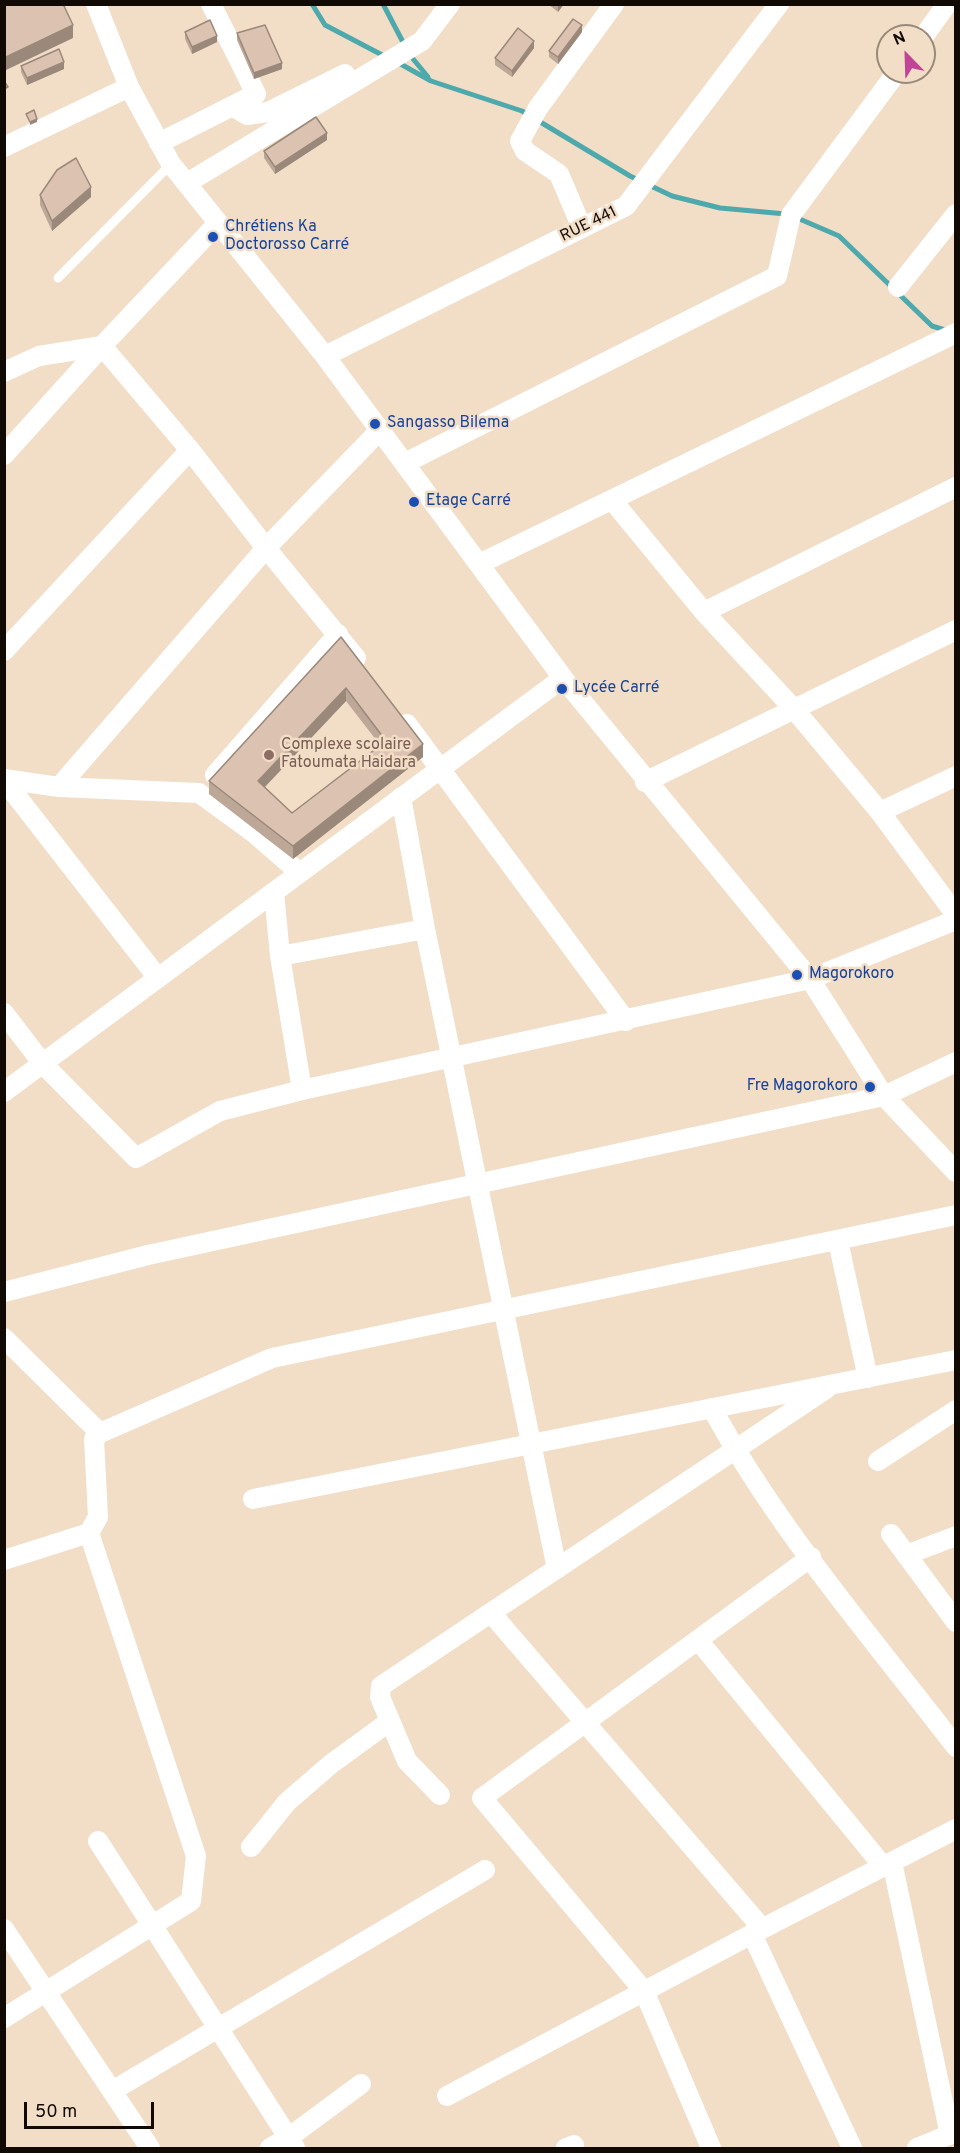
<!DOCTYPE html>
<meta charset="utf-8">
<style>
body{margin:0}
#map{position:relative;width:960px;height:2153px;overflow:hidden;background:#f2ddc6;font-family:Overpass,sans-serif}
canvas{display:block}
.frame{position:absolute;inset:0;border:6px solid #110a04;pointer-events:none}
.north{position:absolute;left:876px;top:24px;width:60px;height:60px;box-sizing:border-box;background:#f2ddc6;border:2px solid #988978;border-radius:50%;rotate:337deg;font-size:16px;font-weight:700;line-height:24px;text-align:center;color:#110a04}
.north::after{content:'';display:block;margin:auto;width:21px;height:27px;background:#c04596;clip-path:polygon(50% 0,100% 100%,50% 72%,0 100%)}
.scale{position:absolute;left:24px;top:2102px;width:130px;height:27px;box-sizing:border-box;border:3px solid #110a04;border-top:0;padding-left:8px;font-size:18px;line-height:21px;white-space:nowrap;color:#110a04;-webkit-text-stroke:4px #f2ddc6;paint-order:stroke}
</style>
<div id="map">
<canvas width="960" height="2153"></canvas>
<div class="frame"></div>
<div class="north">N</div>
<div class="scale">50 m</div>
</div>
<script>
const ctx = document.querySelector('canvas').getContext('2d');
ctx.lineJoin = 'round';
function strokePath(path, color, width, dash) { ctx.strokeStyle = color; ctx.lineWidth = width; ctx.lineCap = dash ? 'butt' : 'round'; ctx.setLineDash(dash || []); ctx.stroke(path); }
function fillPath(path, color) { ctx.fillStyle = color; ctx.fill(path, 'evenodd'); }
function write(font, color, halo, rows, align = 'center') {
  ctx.font = font + ' Overpass,sans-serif'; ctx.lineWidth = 5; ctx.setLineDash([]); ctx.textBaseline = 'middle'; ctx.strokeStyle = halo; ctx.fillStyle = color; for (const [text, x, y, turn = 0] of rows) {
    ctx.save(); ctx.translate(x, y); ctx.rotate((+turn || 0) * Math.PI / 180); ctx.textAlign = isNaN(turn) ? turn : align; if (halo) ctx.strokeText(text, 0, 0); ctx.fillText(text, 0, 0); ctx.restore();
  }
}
strokePath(new Path2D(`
 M 312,4 L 325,25 L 386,57
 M 383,4 L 405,46
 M 409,54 L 428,77
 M 397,62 L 431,81 L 522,111 L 630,176 L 672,196 L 720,208 L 786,214
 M 795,217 L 839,236 L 932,326 L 948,331`), '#4da9ac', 5);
strokePath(new Path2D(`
 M 58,278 L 171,164`), '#fff', 9);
strokePath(new Path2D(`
 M 96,4 L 129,87 L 171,164 L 325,356 L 563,678 L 810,979 L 884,1096 L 956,1172
 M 924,36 L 947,4
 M 232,106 L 247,115 L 268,112 L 345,74
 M 159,143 L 256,94 L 211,4
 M 4,147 L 129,87
 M 187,183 L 422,41 L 450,4
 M 582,228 L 559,174 L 525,151 L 520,141 L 538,108 L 614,4
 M 898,287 L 956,214
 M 325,356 L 626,206 L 779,4
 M 4,372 L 39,356 L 102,346 L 190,450 L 266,548 L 356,658
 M 4,455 L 102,346 L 218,223
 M 405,463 L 777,276 L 791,215 L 897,72
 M 612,500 L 704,612 L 794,709 L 880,812 L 956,915
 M 481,563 L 956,333
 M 704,612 L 956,487
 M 4,651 L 190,450
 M 407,724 L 626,1021
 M 215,775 L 338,634
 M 4,779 L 59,787 L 199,793 L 254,833 L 300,873
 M 4,780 L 158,978
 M 645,782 L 956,630
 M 59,787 L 266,548 L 381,429
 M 401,797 L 425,929 L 557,1569
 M 880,812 L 956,776
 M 274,892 L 280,956 L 302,1090
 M 280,956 L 425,929
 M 4,1013 L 43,1064 L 136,1158 L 220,1111 L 302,1090 L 810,979 L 956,920
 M 4,1092 L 563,678
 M 838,1241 L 868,1378
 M 4,1292 L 148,1255 L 884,1096 L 956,1062
 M 4,1338 L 100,1433
 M 712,1408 C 775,1526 874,1640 956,1747
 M 878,1461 L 956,1410
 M 253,1499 L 956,1360
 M 891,1534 L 956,1622
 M 906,1555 L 956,1536
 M 4,1560 L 89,1533 L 98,1517 L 94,1439 L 100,1433 L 272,1358 L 956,1215
 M 491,1613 L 762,1928
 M 698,1640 L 883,1866
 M 440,1795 L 407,1761 L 380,1697 L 381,1686 L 826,1389
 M 98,1841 L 295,2148
 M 251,1847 L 287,1802 L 331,1764 L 390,1721
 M 892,1862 L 950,2135
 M 4,1929 L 150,2148
 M 4,2018 L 191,1901 L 196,1856 L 89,1533
 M 112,2091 L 485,1870
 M 447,2096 L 752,1934
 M 270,2148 L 288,2138 L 361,2084
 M 566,2148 L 574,2145
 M 711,2148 L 644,1991 L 482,1798 L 811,1557
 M 852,2148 L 752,1934 L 956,1829
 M 917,2148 L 956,2132`), '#fff', 20);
fillPath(new Path2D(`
 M 548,4 L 564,4 L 558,12 Z
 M 185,32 L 217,42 L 192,54 L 185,39 Z
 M 582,32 L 558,64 L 549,57 L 549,51 Z
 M 237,33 L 282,69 L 254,79 L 237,40 Z
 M 534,48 L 512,77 L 495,65 L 495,58 Z
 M 21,66 L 64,69 L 27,85 L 21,72 Z
 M 327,140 L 275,174 L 264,158 L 264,151 Z
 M 40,195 L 91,197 L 52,231 L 40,205 Z
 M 341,637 L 423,757 L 293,859 L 209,794 L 209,781 ZM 346,701 L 380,745 L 292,813 L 265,787 Z`), '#bda797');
fillPath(new Path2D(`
 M 559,4 L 564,4 L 558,12 L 558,6 Z
 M 73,25 L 73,38 L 4,71 L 4,58 Z
 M 582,25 L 582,32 L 558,64 L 558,57 Z
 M 217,36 L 217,42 L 192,54 L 192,47 Z
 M 534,41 L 534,48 L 512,77 L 512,71 Z
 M 64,62 L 64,69 L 27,85 L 27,78 Z
 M 282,63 L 282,69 L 254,79 L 254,73 Z
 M 37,119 L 37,122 L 30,125 L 30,122 Z
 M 327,133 L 327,140 L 275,174 L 275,167 Z
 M 91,187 L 91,197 L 52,231 L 52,221 Z
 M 346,688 L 346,701 L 258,794 L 258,781 Z
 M 423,744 L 423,757 L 293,859 L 293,846 Z`), '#9a887b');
const building = new Path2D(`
 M 4,4 L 63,4 L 73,25 L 4,58 Z
 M 573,19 L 582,25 L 558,57 L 549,51 Z
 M 210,20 L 217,36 L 192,47 L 185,32 Z
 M 265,25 L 282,63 L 254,73 L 237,33 Z
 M 518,28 L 534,41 L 512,71 L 495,58 Z
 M 59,49 L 64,62 L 27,78 L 21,66 Z
 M 4,81 L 8,87 L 4,89 Z
 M 34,110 L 37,119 L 30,122 L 26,114 Z
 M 316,117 L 327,133 L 275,167 L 264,151 Z
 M 76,158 L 91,187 L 52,221 L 40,195 L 57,170 Z
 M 341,637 L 423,744 L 293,846 L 209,781 ZM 346,688 L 386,741 L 292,813 L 258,781 Z`);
fillPath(building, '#dcc2b0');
strokePath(building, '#9a887b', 1.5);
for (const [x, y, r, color] of [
 [213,237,6,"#1a4fb4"],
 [375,424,6,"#1a4fb4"],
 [414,502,6,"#1a4fb4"],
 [562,689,6,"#1a4fb4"],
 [269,755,6,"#8d6e63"],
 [797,975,6,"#1a4fb4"],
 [870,1087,6,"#1a4fb4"]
]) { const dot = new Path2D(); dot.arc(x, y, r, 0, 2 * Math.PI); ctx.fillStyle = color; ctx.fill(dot); strokePath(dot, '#f2ddc6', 2); }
write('16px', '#110a04', '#f2ddc6', [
 ["RUE 441",589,225,-26]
]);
write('16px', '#164399', '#f2ddc6', [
 ["Chrétiens Ka",225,228],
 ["Doctorosso Carré",225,246],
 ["Sangasso Bilema",387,424],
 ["Etage Carré",426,502],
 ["Lycée Carré",574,689],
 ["Magorokoro",809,975],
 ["Fre Magorokoro",858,1087,"right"]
], 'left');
write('16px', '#785e54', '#f2ddc6', [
 ["Complexe scolaire",281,746],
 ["Fatoumata Haidara",281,764]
], 'left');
</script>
